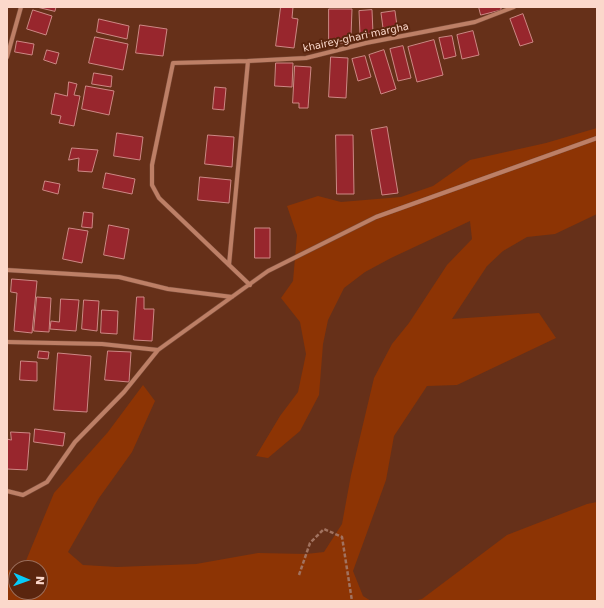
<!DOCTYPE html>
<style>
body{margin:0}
#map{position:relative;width:604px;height:608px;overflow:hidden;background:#663019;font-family:"DejaVu Sans",sans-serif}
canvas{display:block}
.frame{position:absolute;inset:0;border:8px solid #fbd8cb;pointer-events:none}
.north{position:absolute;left:8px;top:560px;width:40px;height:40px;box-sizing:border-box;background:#5a250e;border:1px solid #9a6d5a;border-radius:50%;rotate:92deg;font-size:11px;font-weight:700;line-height:16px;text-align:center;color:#fbd8cb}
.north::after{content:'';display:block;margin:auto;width:14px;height:18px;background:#06cbf9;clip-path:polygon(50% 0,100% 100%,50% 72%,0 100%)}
</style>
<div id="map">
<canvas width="604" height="608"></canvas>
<div class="frame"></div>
<div class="north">N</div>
</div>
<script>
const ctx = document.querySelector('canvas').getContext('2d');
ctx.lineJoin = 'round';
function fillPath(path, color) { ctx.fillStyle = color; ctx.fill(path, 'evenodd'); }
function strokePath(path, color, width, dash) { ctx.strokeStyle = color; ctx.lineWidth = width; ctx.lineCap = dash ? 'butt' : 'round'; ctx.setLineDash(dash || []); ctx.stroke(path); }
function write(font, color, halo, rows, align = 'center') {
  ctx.font = font + ' "DejaVu Sans",sans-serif'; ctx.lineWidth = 4; ctx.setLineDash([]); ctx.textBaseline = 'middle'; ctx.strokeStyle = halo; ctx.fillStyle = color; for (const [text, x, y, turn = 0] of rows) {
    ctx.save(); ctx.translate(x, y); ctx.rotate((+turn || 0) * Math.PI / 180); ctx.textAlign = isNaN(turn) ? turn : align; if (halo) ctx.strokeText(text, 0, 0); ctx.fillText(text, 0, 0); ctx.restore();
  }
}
fillPath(new Path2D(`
 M 597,128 L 597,214 L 555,234 L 527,237 L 503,251 L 487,266 L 452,319 L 539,313 L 556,338 L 457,385 L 427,386 L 394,436 L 386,480 L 353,571 L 363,596 L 371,601 L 7,601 L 7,571 L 25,563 L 54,493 L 108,432 L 143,385 L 155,401 L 132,452 L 99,498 L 68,552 L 83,565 L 117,567 L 196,564 L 258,553 L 306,554 L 324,552 L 342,524 L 351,475 L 374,378 L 392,344 L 409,323 L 447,265 L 472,239 L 470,221 L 391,258 L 365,272 L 344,288 L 328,320 L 323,344 L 319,395 L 300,431 L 268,458 L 256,456 L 280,416 L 298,392 L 306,354 L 300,322 L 281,298 L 293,281 L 297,235 L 287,206 L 318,196 L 341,202 L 401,197 L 433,186 L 470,160 L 546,143 ZM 16,568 L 40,568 L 40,592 L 16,592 Z
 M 597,502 L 597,601 L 414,601 L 422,599 L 507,535 L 587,504 Z`), '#8d3404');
const building = new Path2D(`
 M 37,7 L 56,7 L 55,11 Z
 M 281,7 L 293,7 L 292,18 L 298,19 L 294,48 L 276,46 Z
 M 479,7 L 501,7 L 501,10 L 481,15 Z
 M 329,9 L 352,9 L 351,36 L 346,36 L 346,43 L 329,43 Z
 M 33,10 L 52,16 L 46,35 L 27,29 Z
 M 372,10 L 373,33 L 360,34 L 359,11 Z
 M 395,11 L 397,26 L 383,28 L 381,13 Z
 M 523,14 L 533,42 L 520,46 L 510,19 Z
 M 99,19 L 129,26 L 127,39 L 97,32 Z
 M 140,25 L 167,29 L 163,56 L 136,53 Z
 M 473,31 L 479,55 L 462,59 L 457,35 Z
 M 452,36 L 456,56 L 444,59 L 439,38 Z
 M 95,37 L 128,44 L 123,70 L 89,63 Z
 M 434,40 L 443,75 L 417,82 L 408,47 Z
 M 17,41 L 34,44 L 32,55 L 15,52 Z
 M 403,46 L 411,78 L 398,81 L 390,49 Z
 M 47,50 L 59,53 L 56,64 L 44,60 Z
 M 384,50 L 396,89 L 381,94 L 369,55 Z
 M 365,56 L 371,77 L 358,81 L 352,59 Z
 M 331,57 L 348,58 L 346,98 L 329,97 Z
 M 276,63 L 293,63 L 292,87 L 275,86 Z
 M 295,66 L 311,67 L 308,108 L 299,108 L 299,103 L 293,103 Z
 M 94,73 L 112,76 L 111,87 L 92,84 Z
 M 69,82 L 77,84 L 74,95 L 80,96 L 74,126 L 59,123 L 61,116 L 51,114 L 55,93 L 67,96 Z
 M 86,86 L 114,91 L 109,115 L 82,109 Z
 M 215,87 L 226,88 L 224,110 L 213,109 Z
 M 387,127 L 398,193 L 382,195 L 371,130 Z
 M 117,133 L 143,137 L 140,160 L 114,156 Z
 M 208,135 L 234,137 L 232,167 L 205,164 Z
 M 336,135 L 353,135 L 354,194 L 337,194 Z
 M 72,148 L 98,150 L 92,172 L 78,171 L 79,158 L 69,160 Z
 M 106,173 L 135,179 L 132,194 L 103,188 Z
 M 200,177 L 231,180 L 229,203 L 198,200 Z
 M 45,181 L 60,184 L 58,194 L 43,190 Z
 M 84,212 L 93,213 L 92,228 L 82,227 Z
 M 109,225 L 129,229 L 124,259 L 104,255 Z
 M 69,228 L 88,231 L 82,263 L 63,259 Z
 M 255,228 L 270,228 L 270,258 L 255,258 Z
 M 12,279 L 37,281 L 32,333 L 14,331 L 17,293 L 11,292 Z
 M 37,297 L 51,298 L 49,332 L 34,331 Z
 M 137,297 L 144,297 L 144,309 L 154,309 L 152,341 L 134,340 Z
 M 61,299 L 79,300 L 76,331 L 50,329 L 51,321 L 59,322 Z
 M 84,300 L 99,301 L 97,331 L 82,329 Z
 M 102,310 L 118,311 L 117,334 L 101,333 Z
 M 39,351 L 49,352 L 48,359 L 38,358 Z
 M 108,351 L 131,352 L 129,382 L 105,380 Z
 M 58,353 L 91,356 L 87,412 L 54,410 Z
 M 21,361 L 37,362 L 37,381 L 20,380 Z
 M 35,429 L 65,433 L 63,446 L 34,442 Z
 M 11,432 L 30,433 L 27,470 L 7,469 L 7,439 L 11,440 Z`);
fillPath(building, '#98262d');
strokePath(building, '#cd8885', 1);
const street = new Path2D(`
 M 7,57 L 21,7
 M 229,265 L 248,61
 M 7,270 L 119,277 L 168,289 L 232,297
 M 250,285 L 159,198 L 152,185 L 152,165 L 173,63 L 248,61 L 306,58 L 366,43 L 475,22 L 514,7
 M 7,342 L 102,344 L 158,350
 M 7,491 L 23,495 L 47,482 L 75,442 L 124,392 L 158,350 L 268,271 L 376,217 L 597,138`);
strokePath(street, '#7b4c39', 5);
strokePath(new Path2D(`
 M 299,575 L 310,543 L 324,529 L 342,537 L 352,601`), '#a1725f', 2.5, [4, 2]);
strokePath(street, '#bd7f66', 4);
write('10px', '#fbd8cb', '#5a250e', [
 ["khairey-ghari margha",356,38,-12]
]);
</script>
